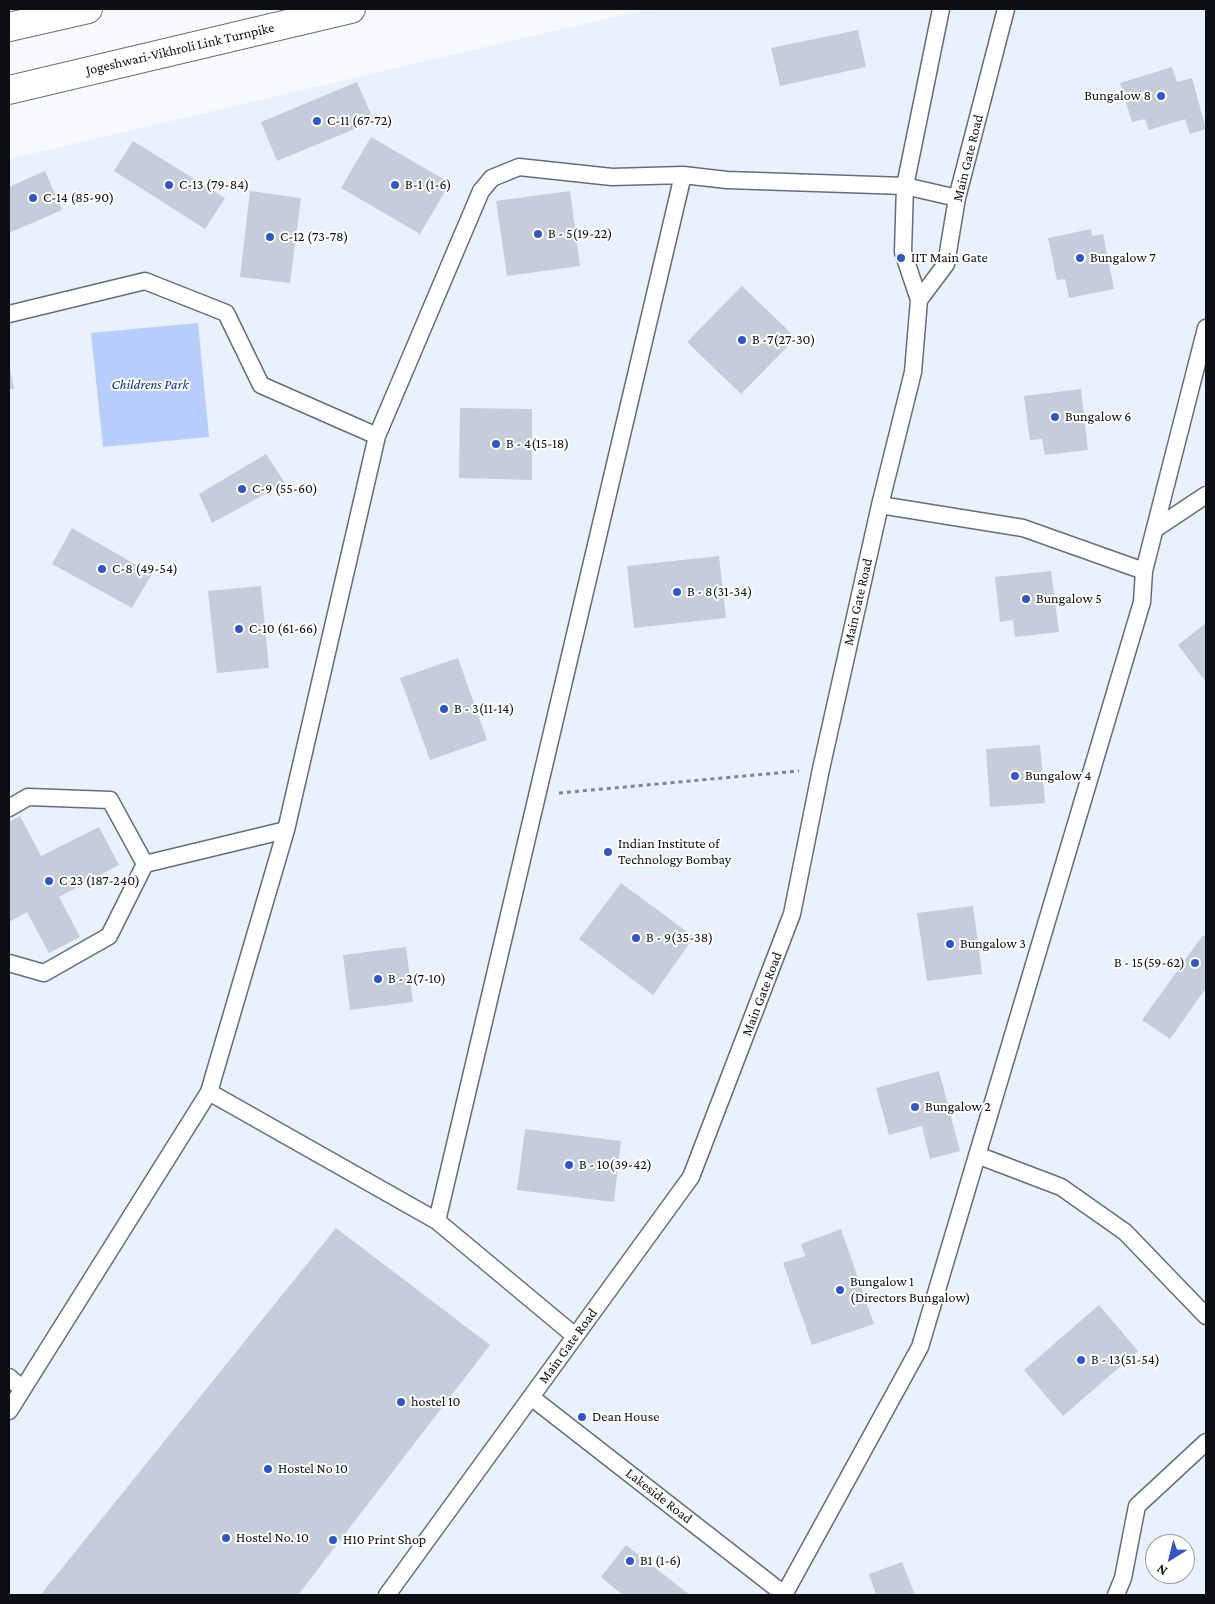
<!DOCTYPE html>
<style>
body{margin:0}
#map{position:relative;width:1215px;height:1604px;overflow:hidden;background:#f7f9fc;font-family:"Crimson Pro",serif}
canvas{display:block}
.frame{position:absolute;inset:0;border:10px solid #0c0e13;pointer-events:none}
.north{position:absolute;left:1145px;top:1534px;width:50px;height:50px;box-sizing:border-box;background:#fff;border:1px solid #9e9fa1;border-radius:50%;rotate:216deg;font-size:14px;font-weight:700;line-height:20px;text-align:center;color:#0c0e13}
.north::after{content:'';display:block;margin:auto;width:18px;height:22px;background:#3256c6;clip-path:polygon(50% 0,100% 100%,50% 72%,0 100%)}
</style>
<div id="map">
<canvas width="1215" height="1604"></canvas>
<div class="frame"></div>
<div class="north">N</div>
</div>
<script>
const ctx = document.querySelector('canvas').getContext('2d');
ctx.lineJoin = 'round';
function fillPath(path, color) { ctx.fillStyle = color; ctx.fill(path, 'evenodd'); }
function strokePath(path, color, width, dash) { ctx.strokeStyle = color; ctx.lineWidth = width; ctx.lineCap = dash ? 'butt' : 'round'; ctx.setLineDash(dash || []); ctx.stroke(path); }
function write(font, color, halo, rows, align = 'center') {
  ctx.font = font + ' "Crimson Pro",serif'; ctx.lineWidth = 4; ctx.setLineDash([]); ctx.textBaseline = 'middle'; ctx.strokeStyle = halo; ctx.fillStyle = color; for (const [text, x, y, turn = 0] of rows) {
    ctx.save(); ctx.translate(x, y); ctx.rotate((+turn || 0) * Math.PI / 180); ctx.textAlign = isNaN(turn) ? turn : align; if (halo) ctx.strokeText(text, 0, 0); ctx.fillText(text, 0, 0); ctx.restore();
  }
}
fillPath(new Path2D(`
 M 647,9 L 1206,9 L 1206,1595 L 9,1595 L 9,159 ZM 1155,1544 L 1185,1544 L 1185,1574 L 1155,1574 Z`), '#eaf1fe');
fillPath(new Path2D(`
 M 198,323 L 209,437 L 103,447 L 91,333 Z`), '#b7cdfe');
fillPath(new Path2D(`
 M 858,30 L 866,67 L 780,86 L 771,48 Z
 M 1172,67 L 1177,82 L 1192,78 L 1206,129 L 1190,134 L 1185,119 L 1149,130 L 1145,119 L 1132,122 L 1120,83 Z
 M 357,82 L 374,121 L 277,161 L 261,122 Z
 M 371,137 L 450,183 L 420,234 L 341,188 Z
 M 133,141 L 225,198 L 205,229 L 114,171 Z
 M 45,171 L 62,210 L 9,233 L 9,187 Z
 M 250,191 L 301,198 L 290,283 L 240,277 Z
 M 570,191 L 580,266 L 507,276 L 496,201 Z
 M 1091,229 L 1092,236 L 1103,234 L 1114,289 L 1069,298 L 1065,279 L 1057,280 L 1048,238 Z
 M 742,286 L 796,338 L 741,394 L 687,342 Z
 M 9,364 L 14,389 L 9,389 Z
 M 1081,389 L 1088,450 L 1045,455 L 1042,439 L 1030,440 L 1024,396 Z
 M 460,408 L 532,409 L 532,480 L 459,478 Z
 M 266,454 L 285,483 L 212,523 L 199,494 Z
 M 72,528 L 152,574 L 132,608 L 52,564 Z
 M 719,556 L 726,618 L 634,628 L 627,566 Z
 M 1051,571 L 1059,632 L 1015,637 L 1013,620 L 1000,622 L 995,577 Z
 M 261,586 L 269,668 L 217,673 L 208,591 Z
 M 1206,623 L 1206,682 L 1178,645 Z
 M 458,658 L 487,740 L 430,760 L 400,678 Z
 M 1040,745 L 1045,803 L 990,807 L 986,749 Z
 M 20,816 L 41,856 L 99,827 L 119,865 L 59,897 L 80,937 L 49,953 L 27,912 L 9,922 L 9,822 Z
 M 621,883 L 694,937 L 653,995 L 579,939 Z
 M 973,906 L 982,974 L 927,981 L 917,913 Z
 M 1203,935 L 1206,937 L 1206,988 L 1170,1039 L 1142,1020 Z
 M 406,947 L 413,1002 L 350,1010 L 343,955 Z
 M 939,1071 L 960,1151 L 930,1159 L 922,1126 L 889,1135 L 876,1088 Z
 M 525,1129 L 621,1141 L 614,1202 L 517,1190 Z
 M 336,1228 L 490,1345 L 298,1595 L 45,1595 L 42,1593 Z
 M 841,1229 L 874,1324 L 812,1345 L 783,1263 L 805,1256 L 801,1244 Z
 M 1099,1305 L 1138,1351 L 1063,1416 L 1024,1370 Z
 M 626,1545 L 690,1595 L 623,1595 L 601,1577 Z
 M 902,1562 L 915,1595 L 876,1595 L 869,1574 Z`), '#c5ccdb');
const service = new Path2D(`
 M 919,300 L 946,264 L 957,198 L 1006,9
 M 9,314 L 145,281 L 226,313 L 261,385 L 377,436 L 481,191 L 492,178 L 519,167 L 612,177 L 683,175 L 727,180 L 905,186 L 957,198
 M 880,505 L 1023,528 L 1144,571
 M 1155,529 L 1206,495
 M 9,808 L 28,797 L 110,800 L 145,864
 M 145,864 L 286,830
 M 9,963 L 44,973 L 109,936 L 145,864
 M 209,1092 L 437,1221 L 575,1336
 M 977,1155 L 1061,1187 L 1125,1232 L 1206,1316
 M 437,1221 L 683,175
 M 9,1377 L 22,1389
 M 531,1397 L 785,1595
 M 9,1411 L 209,1092 L 286,830 L 377,436
 M 785,1593 L 920,1347 L 1142,602 L 1144,571 L 1206,328
 M 387,1595 L 691,1177 L 792,914 L 821,769 L 880,505 L 913,372 L 919,300 L 903,252 L 905,186 L 941,9
 M 1116,1595 L 1123,1578 L 1137,1506 L 1206,1442`);
const primary = new Path2D(`
 M 9,27 L 88,9
 M 9,90 L 351,9`);
strokePath(service, '#666c7a', 19);
strokePath(primary, '#666c7a', 30);
strokePath(new Path2D(`
 M 559,793 L 799,771`), '#818387', 3, [4, 4]);
strokePath(service, '#fff', 16);
strokePath(primary, '#fff', 28);
for (const [x, y, r, color] of [
 [1161,96,5,"#3256c6"],
 [317,121,5,"#3256c6"],
 [169,185,5,"#3256c6"],
 [395,185,5,"#3256c6"],
 [33,198,5,"#3256c6"],
 [538,234,5,"#3256c6"],
 [270,237,5,"#3256c6"],
 [901,258,5,"#3256c6"],
 [1080,258,5,"#3256c6"],
 [742,340,5,"#3256c6"],
 [1055,417,5,"#3256c6"],
 [496,444,5,"#3256c6"],
 [242,489,5,"#3256c6"],
 [102,569,5,"#3256c6"],
 [677,592,5,"#3256c6"],
 [1026,599,5,"#3256c6"],
 [239,629,5,"#3256c6"],
 [444,709,5,"#3256c6"],
 [1015,776,5,"#3256c6"],
 [608,852,5,"#3256c6"],
 [49,881,5,"#3256c6"],
 [636,938,5,"#3256c6"],
 [950,944,5,"#3256c6"],
 [1195,963,5,"#3256c6"],
 [378,979,5,"#3256c6"],
 [915,1107,5,"#3256c6"],
 [569,1165,5,"#3256c6"],
 [840,1290,5,"#3256c6"],
 [1081,1360,5,"#3256c6"],
 [401,1402,5,"#3256c6"],
 [582,1417,5,"#3256c6"],
 [268,1469,5,"#3256c6"],
 [226,1538,5,"#3256c6"],
 [333,1540,5,"#3256c6"],
 [630,1561,5,"#3256c6"]
]) { const dot = new Path2D(); dot.arc(x, y, r, 0, 2 * Math.PI); ctx.fillStyle = color; ctx.fill(dot); strokePath(dot, '#fff', 2); }
write('14px', '#0c0e13', '#fff', [
 ["Jogeshwari-Vikhroli Link Turnpike",180,49,-13],
 ["Main Gate Road",968,158,-76],
 ["Main Gate Road",858,602,-77],
 ["Main Gate Road",762,994,-69],
 ["Main Gate Road",568,1346,-54],
 ["Lakeside Road",659,1496,38]
]);
write('14px', '#0c0e13', '#fff', [
 ["Bungalow 8",1151,96,"right"],
 ["C-11 (67-72)",327,121],
 ["C-13 (79-84)",179,185],
 ["B-1 (1-6)",405,185],
 ["C-14 (85-90)",43,198],
 ["B - 5(19-22)",548,234],
 ["C-12 (73-78)",280,237],
 ["IIT Main Gate",911,258],
 ["Bungalow 7",1090,258],
 ["B -7(27-30)",752,340],
 ["Bungalow 6",1065,417],
 ["B - 4(15-18)",506,444],
 ["C-9 (55-60)",252,489],
 ["C-8 (49-54)",112,569],
 ["B - 8(31-34)",687,592],
 ["Bungalow 5",1036,599],
 ["C-10 (61-66)",249,629],
 ["B - 3(11-14)",454,709],
 ["Bungalow 4",1025,776],
 ["Indian Institute of",618,844],
 ["Technology Bombay",618,860],
 ["C 23 (187-240)",59,881],
 ["B - 9(35-38)",646,938],
 ["Bungalow 3",960,944],
 ["B - 15(59-62)",1185,963,"right"],
 ["B - 2(7-10)",388,979],
 ["Bungalow 2",925,1107],
 ["B - 10(39-42)",579,1165],
 ["Bungalow 1",850,1282],
 ["(Directors Bungalow)",850,1298],
 ["B - 13(51-54)",1091,1360],
 ["hostel 10",411,1402],
 ["Dean House",592,1417],
 ["Hostel No 10",278,1469],
 ["Hostel No. 10",236,1538],
 ["H10 Print Shop",343,1540],
 ["B1 (1-6)",640,1561]
], 'left');
write('italic 14px', '#142d86', '#fff', [
 ["Childrens Park",150,385]
]);
</script>
